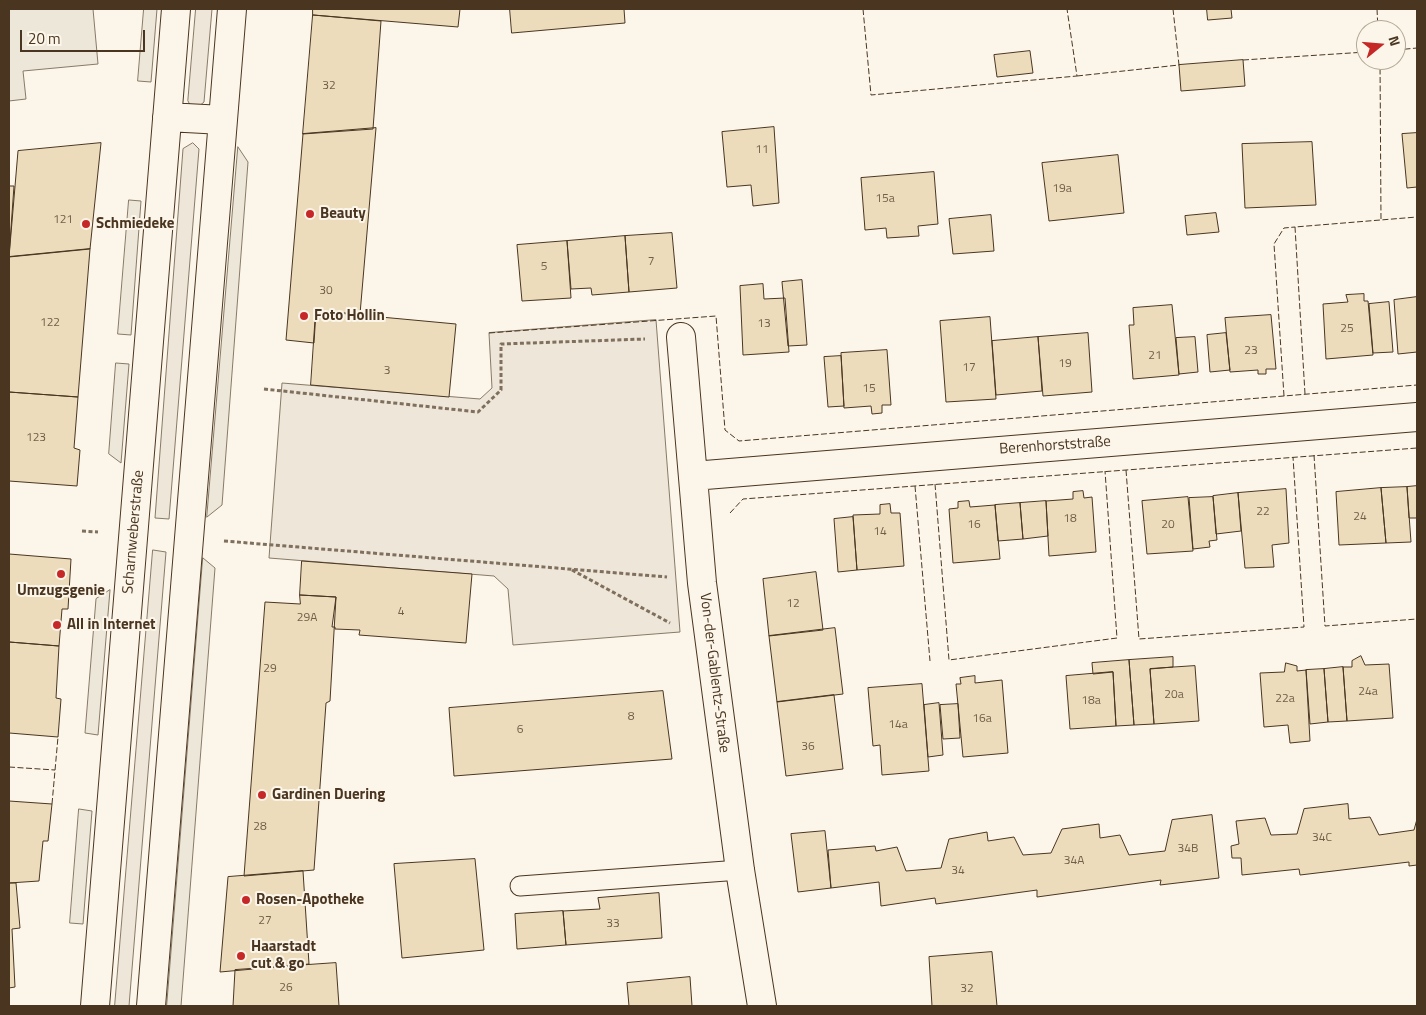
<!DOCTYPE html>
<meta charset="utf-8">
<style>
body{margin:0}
#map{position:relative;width:1426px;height:1015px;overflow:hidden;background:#fbf6e9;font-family:"Titillium Web",sans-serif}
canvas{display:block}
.frame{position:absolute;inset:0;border:10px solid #4a3520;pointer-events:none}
.north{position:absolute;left:1356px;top:20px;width:50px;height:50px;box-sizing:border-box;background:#fbf6e9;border:1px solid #b4a999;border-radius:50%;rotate:73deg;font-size:14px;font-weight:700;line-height:20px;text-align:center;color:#4a3520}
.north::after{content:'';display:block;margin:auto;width:18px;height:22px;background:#c62828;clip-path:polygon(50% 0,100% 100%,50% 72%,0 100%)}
.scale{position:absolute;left:20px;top:30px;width:125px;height:22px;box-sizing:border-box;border:2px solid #4a3520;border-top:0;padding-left:6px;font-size:15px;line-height:18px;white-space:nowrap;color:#4a3520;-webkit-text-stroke:4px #fbf6e9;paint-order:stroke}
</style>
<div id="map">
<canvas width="1426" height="1015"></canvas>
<div class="frame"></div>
<div class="north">N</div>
<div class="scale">20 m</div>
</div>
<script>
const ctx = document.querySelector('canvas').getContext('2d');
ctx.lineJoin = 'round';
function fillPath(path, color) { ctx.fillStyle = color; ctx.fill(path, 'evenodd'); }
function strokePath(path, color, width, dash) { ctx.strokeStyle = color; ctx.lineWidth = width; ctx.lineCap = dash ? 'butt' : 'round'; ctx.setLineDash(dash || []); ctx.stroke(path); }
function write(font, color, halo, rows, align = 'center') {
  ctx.font = font + ' "Titillium Web",sans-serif'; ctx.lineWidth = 4; ctx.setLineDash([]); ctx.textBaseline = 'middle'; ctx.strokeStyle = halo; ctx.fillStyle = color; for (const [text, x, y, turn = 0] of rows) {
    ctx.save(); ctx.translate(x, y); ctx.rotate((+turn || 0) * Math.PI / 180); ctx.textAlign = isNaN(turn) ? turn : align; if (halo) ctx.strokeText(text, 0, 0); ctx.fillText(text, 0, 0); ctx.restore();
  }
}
const green = new Path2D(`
 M 196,9 L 212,9 L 204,102 L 198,107 L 190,105 L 188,101 Z
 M 193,143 L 199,149 L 169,519 L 155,518 L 183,149 Z
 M 656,320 L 680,632 L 513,645 L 508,589 L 494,576 L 269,558 L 282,383 L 480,399 L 492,388 L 489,333 Z
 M 153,550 L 166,552 L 129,1006 L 115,1006 Z`);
fillPath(green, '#ede6d9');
strokePath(green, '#887966', 1);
const parking = new Path2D(`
 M 9,9 L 93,9 L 98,64 L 23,71 L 26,99 L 9,101 Z
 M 144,9 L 157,9 L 151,82 L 138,81 Z
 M 238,147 L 248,162 L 222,505 L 207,517 Z
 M 129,200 L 141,201 L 131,335 L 118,334 Z
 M 116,363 L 129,364 L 121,463 L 109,454 Z
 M 203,558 L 215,568 L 181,1006 L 167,1006 Z
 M 110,590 L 98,735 L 85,733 L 96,599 Z
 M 79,809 L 92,811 L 83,924 L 70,923 Z`);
fillPath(parking, '#ede7d9');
strokePath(parking, '#887966', 1);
const building = new Path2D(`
 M 313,9 L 460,9 L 458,27 L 313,15 Z
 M 510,9 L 624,9 L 625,23 L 512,33 Z
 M 1207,9 L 1231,9 L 1232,18 L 1208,20 Z
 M 313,15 L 381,21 L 373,129 L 303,134 Z
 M 1030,51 L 1033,73 L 997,77 L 994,55 Z
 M 1243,60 L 1245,86 L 1181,91 L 1179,65 Z
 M 774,127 L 779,203 L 753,206 L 751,185 L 727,187 L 722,132 Z
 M 376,128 L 360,314 L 316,311 L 314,343 L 286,340 L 303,134 Z
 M 1417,133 L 1417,187 L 1407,188 L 1402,134 Z
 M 1312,142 L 1316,205 L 1245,208 L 1242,144 Z
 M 101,143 L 90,249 L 9,257 L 18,151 Z
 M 1118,155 L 1124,213 L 1049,221 L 1042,163 Z
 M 934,172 L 938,224 L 918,226 L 919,236 L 887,238 L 886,228 L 865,230 L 861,178 Z
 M 9,186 L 14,186 L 9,256 Z
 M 1216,213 L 1219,232 L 1187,235 L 1185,216 Z
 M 991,215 L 994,251 L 953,254 L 949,219 Z
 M 672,233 L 677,288 L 629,292 L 625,236 Z
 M 625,236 L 629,292 L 592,295 L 591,288 L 571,289 L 567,241 Z
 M 567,241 L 571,298 L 522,301 L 517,245 Z
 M 90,249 L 78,397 L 9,392 L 9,257 Z
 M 802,280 L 807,345 L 788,346 L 782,282 Z
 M 763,284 L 764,299 L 785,298 L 789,352 L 743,355 L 740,286 Z
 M 1364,294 L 1364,301 L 1368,301 L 1373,355 L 1326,359 L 1323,304 L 1348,302 L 1346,295 Z
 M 1417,297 L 1417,352 L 1398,354 L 1394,300 Z
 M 1389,302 L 1393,352 L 1373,353 L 1369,304 Z
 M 1172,305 L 1179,375 L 1133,379 L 1129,325 L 1134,325 L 1133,308 Z
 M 316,311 L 456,324 L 449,397 L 311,385 Z
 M 1271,315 L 1276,369 L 1266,369 L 1266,374 L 1258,374 L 1258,370 L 1230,372 L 1225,318 Z
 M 990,317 L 996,399 L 946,402 L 940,321 Z
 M 1088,333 L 1092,392 L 1043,396 L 1038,337 Z
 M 1226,333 L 1230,370 L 1210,372 L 1207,335 Z
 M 1038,337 L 1042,391 L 996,395 L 992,341 Z
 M 1195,337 L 1198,372 L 1179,374 L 1176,338 Z
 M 887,350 L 891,405 L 882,405 L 882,413 L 872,414 L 871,406 L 844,408 L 841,353 Z
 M 841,356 L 844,406 L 828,407 L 824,357 Z
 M 9,392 L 78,397 L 74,448 L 80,450 L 77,486 L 9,481 Z
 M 1417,486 L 1417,518 L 1409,518 L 1407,487 Z
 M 1407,487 L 1411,542 L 1386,543 L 1381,488 Z
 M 1381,488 L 1386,543 L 1339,545 L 1336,492 Z
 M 1286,489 L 1289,543 L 1272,545 L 1274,567 L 1245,568 L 1238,493 Z
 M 1083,491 L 1084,498 L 1092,497 L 1096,552 L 1049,556 L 1046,501 L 1073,499 L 1073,492 Z
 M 1238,493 L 1241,531 L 1216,534 L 1213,496 Z
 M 1188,497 L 1193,551 L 1147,554 L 1142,501 Z
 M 1213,497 L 1217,540 L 1209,541 L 1210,547 L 1193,549 L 1189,498 Z
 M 969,501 L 970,507 L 995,505 L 1000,559 L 953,563 L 949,509 L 958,508 L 958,502 Z
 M 1046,501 L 1048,536 L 1023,539 L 1020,503 Z
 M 1020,503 L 1023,539 L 998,541 L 995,505 Z
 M 890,504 L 891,513 L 900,513 L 904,566 L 857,570 L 853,515 L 880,514 L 880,505 Z
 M 853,517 L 857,570 L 838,572 L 834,519 Z
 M 9,554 L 71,559 L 68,609 L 62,609 L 59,646 L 9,642 Z
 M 302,561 L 472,574 L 466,643 L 359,635 L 360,630 L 335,629 L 335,627 L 332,627 L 336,597 L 300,595 Z
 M 816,572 L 823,630 L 769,636 L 763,579 Z
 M 300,595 L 336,597 L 330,701 L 326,703 L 314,870 L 244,876 L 265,602 L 300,604 Z
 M 835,628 L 843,694 L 777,702 L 769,636 Z
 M 9,642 L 59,646 L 56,698 L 61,699 L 58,737 L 9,733 Z
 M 1361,656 L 1365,665 L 1389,664 L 1393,718 L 1347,721 L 1343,667 L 1352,667 L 1352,661 Z
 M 1173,657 L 1173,667 L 1150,669 L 1154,724 L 1134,725 L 1129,660 Z
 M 1129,660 L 1134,725 L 1116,726 L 1113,672 L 1093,674 L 1092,663 Z
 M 1286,663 L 1297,666 L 1297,671 L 1306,670 L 1310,741 L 1290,743 L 1288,725 L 1264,727 L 1260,673 L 1284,672 Z
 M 1195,666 L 1199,721 L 1154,724 L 1150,669 Z
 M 1343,667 L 1347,721 L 1328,722 L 1324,669 Z
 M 1324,669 L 1328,722 L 1310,724 L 1306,670 Z
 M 1113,672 L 1116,726 L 1070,729 L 1066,676 Z
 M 975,676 L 975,683 L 1002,680 L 1008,753 L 963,757 L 956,684 L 961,684 L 960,678 Z
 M 922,684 L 929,771 L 882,775 L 880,745 L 873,746 L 868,688 Z
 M 663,691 L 672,759 L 454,776 L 449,708 Z
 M 834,695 L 843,769 L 786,776 L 777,702 Z
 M 939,703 L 943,755 L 928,757 L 924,705 Z
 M 958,704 L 960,738 L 943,739 L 940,705 Z
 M 9,801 L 52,804 L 48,841 L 43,841 L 39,881 L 9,883 Z
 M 1348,804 L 1349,819 L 1370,817 L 1379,835 L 1414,830 L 1417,819 L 1417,865 L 1409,866 L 1409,862 L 1300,875 L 1299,869 L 1242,875 L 1241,858 L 1232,858 L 1231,846 L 1239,844 L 1236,821 L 1265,818 L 1271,835 L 1297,834 L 1304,809 Z
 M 1212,815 L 1219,878 L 1160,885 L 1161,880 L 1037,897 L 1037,890 L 936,904 L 935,898 L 881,906 L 879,882 L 831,888 L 828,850 L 875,846 L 876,851 L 897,847 L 906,871 L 941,868 L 949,839 L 987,832 L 988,841 L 1014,837 L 1023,855 L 1051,853 L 1062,829 L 1099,824 L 1100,838 L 1120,835 L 1129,855 L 1165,851 L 1172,820 Z
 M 825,831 L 831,888 L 798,892 L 791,834 Z
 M 475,859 L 484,950 L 402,958 L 394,864 Z
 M 303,871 L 309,964 L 220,972 L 228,877 Z
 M 9,883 L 16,883 L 20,928 L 12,929 L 15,987 L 9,988 Z
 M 659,893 L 662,938 L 566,945 L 563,911 L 600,909 L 598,898 Z
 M 563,911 L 566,945 L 517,949 L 515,914 Z
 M 992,952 L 997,1006 L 932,1006 L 929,957 Z
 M 336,963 L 339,1006 L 233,1006 L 235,970 Z
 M 690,977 L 692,1006 L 629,1006 L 627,983 Z`);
fillPath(building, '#ecdcbc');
strokePath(building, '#4a3520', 1);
const lane = new Path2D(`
 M 520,886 L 740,870`);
const street = new Path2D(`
 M 681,337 L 702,583 L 740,870 L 762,1006
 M 693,476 L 1417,417`);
const secondary = new Path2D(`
 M 167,117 L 223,120
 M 95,1006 L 176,9
 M 151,1006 L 232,9`);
strokePath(lane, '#4a3520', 21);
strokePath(street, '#4a3520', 30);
strokePath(secondary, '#4a3520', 30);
strokePath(new Path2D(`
 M 264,389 L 478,412 L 501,390 L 501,344 L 645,339
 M 82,531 L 98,532
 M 224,541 L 667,577
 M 572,570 L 670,623`), '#7f6f5c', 3, [4, 2.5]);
strokePath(lane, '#fbf6e9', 19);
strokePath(street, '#fbf6e9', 28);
strokePath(secondary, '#fbf6e9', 28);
strokePath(new Path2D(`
 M 863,9 L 871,95 L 1077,76 L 1067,9
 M 1377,9 L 1378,30
 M 1396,50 L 1417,48
 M 1243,60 L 1366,52
 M 1380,60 L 1381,220
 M 1077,76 L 1179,65 L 1173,9
 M 489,333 L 716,316 L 725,430 L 739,441 L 1417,385
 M 1305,394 L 1295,227 L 1417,217
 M 1284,396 L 1274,244 L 1284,228 L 1295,227
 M 1314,455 L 1325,626 L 1417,619
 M 1126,470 L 1139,639 L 1304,627 L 1293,457
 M 935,484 L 949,660 L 1117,638 L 1105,471
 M 915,486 L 930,661
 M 730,513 L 743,499 L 1417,448
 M 9,767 L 55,770
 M 52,804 L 58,737`), '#4a3520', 1, [6, 2.5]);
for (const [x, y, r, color] of [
 [310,214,5,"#c62828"],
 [86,224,5,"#c62828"],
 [304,316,5,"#c62828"],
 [61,574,5,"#c62828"],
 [57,625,5,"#c62828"],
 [262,795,5,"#c62828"],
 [246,900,5,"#c62828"],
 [241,956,5,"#c62828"]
]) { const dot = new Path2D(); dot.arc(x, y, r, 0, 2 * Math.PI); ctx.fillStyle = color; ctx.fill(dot); strokePath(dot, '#fbf6e9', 2); }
write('12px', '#725f47', null, [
 ["32",329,86],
 ["11",762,150],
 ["19a",1062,189],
 ["15a",885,199],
 ["121",63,220],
 ["7",651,262],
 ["5",544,267],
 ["30",326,291],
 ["122",50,323],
 ["13",764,324],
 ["25",1347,329],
 ["23",1251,351],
 ["21",1155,356],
 ["19",1065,364],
 ["17",969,368],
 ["3",387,371],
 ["15",869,389],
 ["123",36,438],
 ["22",1263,512],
 ["24",1360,517],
 ["18",1070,519],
 ["16",974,525],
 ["20",1168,525],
 ["14",880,532],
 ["12",793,604],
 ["4",401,612],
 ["29A",307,618],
 ["29",270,669],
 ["24a",1368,692],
 ["20a",1174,695],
 ["22a",1285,699],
 ["18a",1091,701],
 ["8",631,717],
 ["16a",982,719],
 ["14a",898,725],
 ["6",520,730],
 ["36",808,747],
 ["28",260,827],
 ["34C",1322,838],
 ["34B",1188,849],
 ["34A",1074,861],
 ["34",958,871],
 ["27",265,921],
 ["33",613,924],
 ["26",286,988],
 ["32",967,989]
]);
write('bold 15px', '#4a3520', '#fbf6e9', [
 ["Beauty",320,214],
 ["Schmiedeke",96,224],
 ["Foto Hollin",314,316],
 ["Umzugsgenie",61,591,"center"],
 ["All in Internet",67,625],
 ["Gardinen Duering",272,795],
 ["Rosen-Apotheke",256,900],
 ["Haarstadt",251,947],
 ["cut & go",251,964]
], 'left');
write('15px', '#4a3520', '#fbf6e9', [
 ["Berenhorststraße",1055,446,-4],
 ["Scharnweberstraße",134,532,-85],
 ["Von-der-Gablentz-Straße",714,673,83]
]);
</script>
